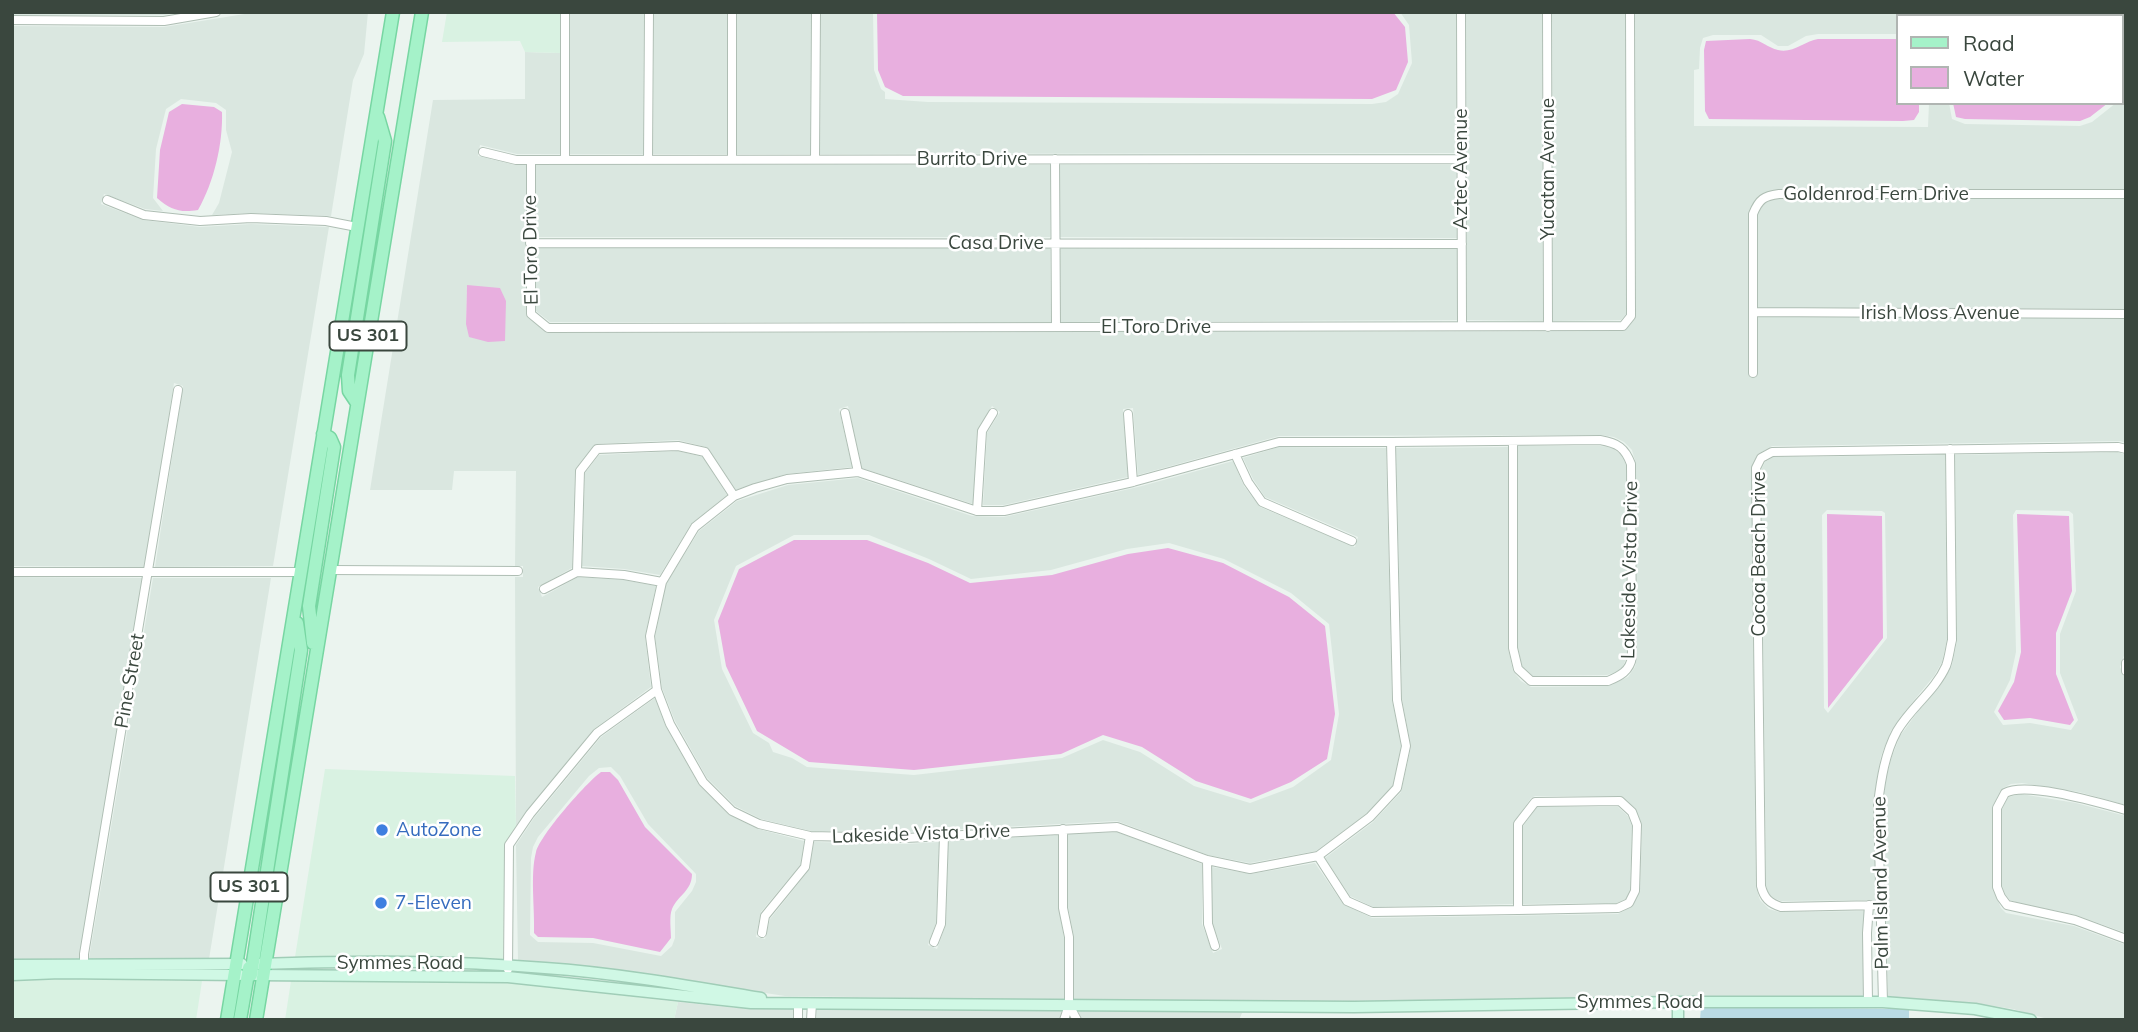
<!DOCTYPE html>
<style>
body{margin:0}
#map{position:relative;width:2138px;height:1032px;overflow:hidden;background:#ebf4ef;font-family:Mulish,sans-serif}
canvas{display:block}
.frame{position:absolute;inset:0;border:14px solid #3a473e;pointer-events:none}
.legend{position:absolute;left:1896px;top:14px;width:228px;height:91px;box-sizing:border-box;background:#fff;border:2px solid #b0b5b2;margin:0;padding:9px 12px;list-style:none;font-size:21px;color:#3a473e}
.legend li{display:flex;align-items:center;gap:14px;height:35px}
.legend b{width:35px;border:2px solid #b0b5b2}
</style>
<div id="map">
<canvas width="2138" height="1032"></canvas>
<div class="frame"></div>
<ul class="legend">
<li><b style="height:9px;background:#a5f2c9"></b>Road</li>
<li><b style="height:19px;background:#e8afdf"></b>Water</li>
</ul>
</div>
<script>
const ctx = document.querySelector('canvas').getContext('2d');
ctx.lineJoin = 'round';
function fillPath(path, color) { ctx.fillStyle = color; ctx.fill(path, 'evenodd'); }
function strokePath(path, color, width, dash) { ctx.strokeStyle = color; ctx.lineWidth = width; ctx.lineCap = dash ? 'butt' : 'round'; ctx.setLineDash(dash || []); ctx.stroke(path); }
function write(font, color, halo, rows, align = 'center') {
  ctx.font = font + ' Mulish,sans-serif'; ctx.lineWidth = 5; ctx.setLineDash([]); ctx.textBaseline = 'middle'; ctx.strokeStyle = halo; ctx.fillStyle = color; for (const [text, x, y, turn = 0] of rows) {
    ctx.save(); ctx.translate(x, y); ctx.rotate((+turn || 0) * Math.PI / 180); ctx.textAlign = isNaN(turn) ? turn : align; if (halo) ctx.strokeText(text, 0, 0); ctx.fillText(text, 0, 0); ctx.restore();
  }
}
fillPath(new Path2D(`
 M 12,12 L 183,12 L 164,15 L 12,15 Z
 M 257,12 L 368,12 L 364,54 L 353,80 L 331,216 L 251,213 L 212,215 L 219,203 L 232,152 L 226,130 L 226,110 L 216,103 L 181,99 L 166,109 L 156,149 L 153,198 L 163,211 L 145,209 L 104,194 L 101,204 L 143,220 L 200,227 L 251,224 L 329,227 L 273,566 L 155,567 L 183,386 L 174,383 L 145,567 L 12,566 L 12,26 L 164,27 Z
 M 570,12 L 644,12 L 643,154 L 570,154 Z
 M 654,12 L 727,12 L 727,154 L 653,154 Z
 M 737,12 L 811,12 L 810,154 L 737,154 Z
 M 821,12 L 873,12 L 874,70 L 881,89 L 885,92 L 885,99 L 928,102 L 1372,104 L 1386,102 L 1398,94 L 1412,63 L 1409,25 L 1400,12 L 1456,12 L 1456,153 L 820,154 Z
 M 1466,12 L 1542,12 L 1543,321 L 1467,320 Z
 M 1552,12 L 1625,12 L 1626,314 L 1621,320 L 1553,321 Z
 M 1635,12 L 2126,12 L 2126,34 L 2122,34 L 2122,16 L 1898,16 L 1898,34 L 1818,34 L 1806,36 L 1788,46 L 1778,46 L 1761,35 L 1713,35 L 1703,38 L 1700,48 L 1699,69 L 1694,70 L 1694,126 L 1928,127 L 1929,103 L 1949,103 L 1952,119 L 1965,124 L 2080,126 L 2092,122 L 2116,103 L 2122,103 L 2122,100 L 2126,98 L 2126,443 L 2120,441 L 1772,446 L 1758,454 L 1752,466 L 1756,887 L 1760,900 L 1769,909 L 1779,912 L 1864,911 L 1863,996 L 1683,996 L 1355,1001 L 1074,1000 L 1074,937 L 1068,907 L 1068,834 L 1117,832 L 1202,864 L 1202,924 L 1213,953 L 1222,949 L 1212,923 L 1212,867 L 1251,874 L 1315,863 L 1343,904 L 1372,918 L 1618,914 L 1633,906 L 1640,892 L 1642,825 L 1635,808 L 1620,796 L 1535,796 L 1531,798 L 1513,824 L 1513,904 L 1373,907 L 1350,896 L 1325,858 L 1373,822 L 1401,792 L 1411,747 L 1402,699 L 1396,448 L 1508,447 L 1508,648 L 1513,671 L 1521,681 L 1531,687 L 1608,686 L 1628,677 L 1635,667 L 1637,658 L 1636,464 L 1632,450 L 1624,442 L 1614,437 L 1601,435 L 1279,436 L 1138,475 L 1133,408 L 1123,409 L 1128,477 L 1004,505 L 983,505 L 987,433 L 1000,412 L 992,406 L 977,431 L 973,504 L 862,468 L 848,406 L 839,409 L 852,467 L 786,474 L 736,490 L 706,447 L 678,440 L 597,444 L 575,471 L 572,568 L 538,587 L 542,597 L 578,577 L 624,580 L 656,586 L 645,637 L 651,687 L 594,729 L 516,826 L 515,577 L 523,577 L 523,566 L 515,566 L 516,471 L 454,471 L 452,490 L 370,490 L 433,100 L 525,99 L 525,52 L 560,53 L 560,154 L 517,154 L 480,145 L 478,156 L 515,165 L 526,165 L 526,314 L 528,318 L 548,333 L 1623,331 L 1636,316 ZM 467,286 L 504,330 L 504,341 L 466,324 Z
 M 536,165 L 1050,165 L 1050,237 L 535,237 Z
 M 1060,165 L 1456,165 L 1457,238 L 1060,237 Z
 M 535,248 L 1050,248 L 1051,322 L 550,322 L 536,311 Z
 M 1060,248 L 1457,249 L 1457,320 L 1061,322 Z
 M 1518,446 L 1600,446 L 1611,447 L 1623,456 L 1626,465 L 1627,657 L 1622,668 L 1616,672 L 1607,675 L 1533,676 L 1522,666 L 1518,648 Z
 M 1279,447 L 1386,448 L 1392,700 L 1401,746 L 1393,786 L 1367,813 L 1316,851 L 1250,863 L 1208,855 L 1117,821 L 906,832 L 811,831 L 761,819 L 735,806 L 707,778 L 675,721 L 662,688 L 655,636 L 666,584 L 699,531 L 737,501 L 788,485 L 858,478 L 972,516 L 1004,517 L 1138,487 L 1233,461 L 1244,486 L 1260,507 L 1355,547 L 1358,537 L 1265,497 L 1253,479 L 1243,458 ZM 794,535 L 869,535 L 929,559 L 971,579 L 1051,570 L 1127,549 L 1169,543 L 1224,559 L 1291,593 L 1329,624 L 1339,714 L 1331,760 L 1293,787 L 1250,803 L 1194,786 L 1140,752 L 1103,740 L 1062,758 L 914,775 L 807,767 L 792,758 L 773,752 L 769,743 L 753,733 L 722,669 L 714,620 L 736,566 Z
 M 678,451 L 703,457 L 727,495 L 691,524 L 660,575 L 624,569 L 582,566 L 585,473 L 599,455 Z
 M 2118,452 L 2126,455 L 2126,650 L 2120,667 L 2126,680 L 2126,805 L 2079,792 L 2022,783 L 2011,784 L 2003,788 L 1992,807 L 1992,887 L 2001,908 L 2006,913 L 2074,926 L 2126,945 L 2126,1020 L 2051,1020 L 2013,1009 L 1975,1003 L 1888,997 L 1883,804 L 1885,783 L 1891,759 L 1900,736 L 1919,710 L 1942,683 L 1952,665 L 1957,641 L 1955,455 ZM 2016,510 L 2069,511 L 2073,514 L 2076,591 L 2060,634 L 2060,673 L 2078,720 L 2071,730 L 2030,723 L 2003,725 L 1994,712 L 2010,680 L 2016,652 L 2013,515 Z
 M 1945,455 L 1947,639 L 1942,662 L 1934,676 L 1901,716 L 1891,731 L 1881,756 L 1873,803 L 1876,900 L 1781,901 L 1773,898 L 1768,893 L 1766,885 L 1761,470 L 1765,462 L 1773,457 ZM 1827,510 L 1882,511 L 1885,513 L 1887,638 L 1828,713 L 1824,708 L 1822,515 Z
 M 12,577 L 143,578 L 79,958 L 12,960 Z
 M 153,578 L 271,578 L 209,959 L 89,958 Z
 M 655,698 L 666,727 L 699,785 L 729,815 L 758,829 L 804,841 L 801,864 L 761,912 L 756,937 L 765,939 L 770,919 L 809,870 L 814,842 L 906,844 L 939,842 L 936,923 L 928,945 L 937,949 L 946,924 L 948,841 L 1058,835 L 1059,908 L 1064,938 L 1064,1000 L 785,996 L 608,969 L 518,960 L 516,845 L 534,818 L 601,737 ZM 611,767 L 620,776 L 648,824 L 696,874 L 696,882 L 692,891 L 675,912 L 675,938 L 672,946 L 661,956 L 593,943 L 538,942 L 530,935 L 531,858 L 533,847 L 538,837 L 589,776 L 599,768 Z
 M 2021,794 L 2076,803 L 2126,816 L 2126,933 L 2076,915 L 2018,903 L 2010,900 L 2005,894 L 2002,886 L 2002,809 L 2008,797 Z
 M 1537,807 L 1618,807 L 1628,816 L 1632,826 L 1630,890 L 1626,899 L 1617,903 L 1523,904 L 1523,826 Z
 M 678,1002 L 736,1008 L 793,1008 L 793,1020 L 674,1020 Z
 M 817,1009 L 1062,1011 L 1059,1020 L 816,1020 Z
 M 1078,1011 L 1250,1012 L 1250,1013 L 1242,1013 L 1239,1020 L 1082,1020 Z`), '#dae7e0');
fillPath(new Path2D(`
 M 447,12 L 560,12 L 560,53 L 525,52 L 520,41 L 442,42 Z
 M 325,769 L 515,776 L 516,826 L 505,845 L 503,959 L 295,957 Z
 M 61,979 L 202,981 L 196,1020 L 12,1020 L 12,981 Z
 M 291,981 L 518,983 L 678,1002 L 674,1020 L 285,1020 Z`), '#d9f2e2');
fillPath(new Path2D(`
 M 1243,1018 L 1507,1020 L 1243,1020 Z`), '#d7ebe0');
fillPath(new Path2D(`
 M 1701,1007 L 1909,1009 L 1909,1020 L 1700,1020 Z`), '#b9dae3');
fillPath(new Path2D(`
 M 877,12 L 1393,12 L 1405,27 L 1408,62 L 1396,90 L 1372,99 L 903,96 L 885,87 L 878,70 Z
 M 1750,39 C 1762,40 1768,48 1778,50 C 1792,54 1805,41 1818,39 L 1898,39 L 1898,103 L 1919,103 L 1919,112 L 1914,120 L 1903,121 L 1709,119 L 1705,111 L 1704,50 L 1706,41 Z
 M 2122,39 L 2126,39 L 2126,93 L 2122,94 Z
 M 1953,103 L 2108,103 L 2090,117 L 2080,121 L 1965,119 L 1956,117 Z
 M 182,104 L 214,107 L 222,112 C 223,144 214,182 198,210 C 180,213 171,210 157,198 L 160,150 L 169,112 Z
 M 467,285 L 500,288 L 506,301 L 505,341 L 488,342 L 469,337 L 466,324 Z
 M 1827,514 L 1882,516 L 1883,638 L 1828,708 Z
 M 2017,514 L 2069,516 L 2072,591 L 2056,633 L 2056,674 L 2074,720 L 2070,725 L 2030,718 L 2004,720 L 1998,711 L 2014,682 L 2021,652 Z
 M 794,540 L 867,540 L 928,563 L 970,583 L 1052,575 L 1128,554 L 1168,548 L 1223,563 L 1289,597 L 1325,626 L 1335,714 L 1327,759 L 1291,782 L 1251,799 L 1196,781 L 1142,747 L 1103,735 L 1061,754 L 914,770 L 809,762 L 757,731 L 726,666 L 718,621 L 739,569 Z
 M 601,772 L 610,772 L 618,780 L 645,827 L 692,874 C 692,891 678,895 672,909 C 669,916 671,930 671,938 L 660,952 L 593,938 L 538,937 L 534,933 C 535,908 530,875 536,852 C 541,834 586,783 601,772 Z`), '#e8afdf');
const street = new Path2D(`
 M 565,12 L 565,159
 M 1461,12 L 1462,325
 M 1547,12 L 1548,327
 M 12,20 L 164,21 L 216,12
 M 483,152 L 516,160 L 1461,159
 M 648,159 L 649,12
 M 732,159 L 732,12
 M 815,159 L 816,12
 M 1055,159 L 1056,327
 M 531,160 L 531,314 L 548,328 L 1623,326 L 1631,316 L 1630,12
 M 107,200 L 144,215 L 200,221 L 251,218 L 326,221 L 357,227
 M 530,243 L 1462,244
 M 1753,312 L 2126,314
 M 1753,373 L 1753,214 C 1759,199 1764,196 1779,194 L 2126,194
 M 845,413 L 858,472
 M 1128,414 L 1133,482
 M 1279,442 L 1391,442 L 1397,700 L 1406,746 L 1397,788 L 1370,817 L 1318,856 L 1250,869 L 1207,860 L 1117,827 L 906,838 L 810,836 L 759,824 L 732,811 L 703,782 L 670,724 L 657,690 L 650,636 L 662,582 L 695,527 L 734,496 L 755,488 L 787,479 L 858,472 L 977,511 L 1004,511 L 1133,482 Z
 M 1391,442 L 1600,440 C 1618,443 1625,448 1631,464 L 1632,657 C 1630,671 1620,676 1608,681 L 1531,681 L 1518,669 L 1513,648 L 1513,441
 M 1235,454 L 1248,482 L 1262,502 L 1352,541
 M 977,511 L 982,431 L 993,413
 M 330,570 L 518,571
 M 12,572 L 300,572
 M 577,572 L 580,471 L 597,449 L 678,446 L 705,452 L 734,496
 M 544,589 L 577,572 L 624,575 L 662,582
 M 2126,663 L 2126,671
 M 1620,801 L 1632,812 L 1637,825 L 1635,891 L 1629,903 L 1618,908 L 1518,910 L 1518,824 L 1535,802 Z
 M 2126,810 C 2100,803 2027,781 2005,793 L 1997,808 L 1997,887 L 2001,897 L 2007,905 L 2075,920 L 2126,939
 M 1063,829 L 1063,908 L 1069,937 L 1069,1005 L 1064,1020
 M 1318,856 L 1347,901 L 1372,912 L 1518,910
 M 1207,860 L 1208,924 L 1215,946
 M 1881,905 L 1781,907 C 1769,903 1764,898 1761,886 L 1756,468 L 1761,458 L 1772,452 L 2118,447 L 2126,449
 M 762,933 L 765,916 L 805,867 L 810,836
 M 934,942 L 941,924 L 944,836
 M 508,969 L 509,845 L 530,814 L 597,733 L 657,690
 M 84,970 L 84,954 L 178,390
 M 1868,1002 L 1867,933 L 1869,905
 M 1883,1002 L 1878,804 C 1881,779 1885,753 1897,731 C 1911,707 1935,691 1946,666 C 1949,658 1950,648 1952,640 L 1950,449
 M 1069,1005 L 1077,1020
 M 798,1020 L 798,1003
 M 811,1020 L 812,1003`);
const secondary = new Path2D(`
 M 258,964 C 354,961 450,960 545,968 C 617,973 690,986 761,998
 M 12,965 L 242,964
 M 12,975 L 60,973 L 240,975
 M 256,975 L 508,977 L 751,1003 L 1354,1007 L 1678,1002 L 1883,1002 L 1975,1009 L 2031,1020
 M 1678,1002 L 1678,1020`);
const primary = new Path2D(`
 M 357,403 L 349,391 L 348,375 L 385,141 L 378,117
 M 313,643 L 309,606 L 334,447 L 330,438 L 323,434
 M 251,975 L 301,650 L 297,623
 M 227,1020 L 393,12
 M 240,1020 L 249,968
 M 256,1020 L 422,12`);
strokePath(street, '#afbeb4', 10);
strokePath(secondary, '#a0cdb7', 13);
strokePath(primary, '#77d6a2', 15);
strokePath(street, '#fff', 8);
strokePath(secondary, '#d0f8e5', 10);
strokePath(primary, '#a5f2c9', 12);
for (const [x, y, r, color] of [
 [382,830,7,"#3f7fe0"],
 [381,903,7,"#3f7fe0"]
]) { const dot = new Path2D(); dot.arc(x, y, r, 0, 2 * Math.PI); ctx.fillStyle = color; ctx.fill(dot); strokePath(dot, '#fff', 2.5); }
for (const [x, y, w] of [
 [368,336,77],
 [249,887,77]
]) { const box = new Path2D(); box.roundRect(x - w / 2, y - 14.5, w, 29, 5); ctx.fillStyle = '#fff'; ctx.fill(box); strokePath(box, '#3a473e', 2); }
write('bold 18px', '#3a473e', null, [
 ["US 301",368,336],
 ["US 301",249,887]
]);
write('19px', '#3a473e', '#fff', [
 ["Burrito Drive",972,159],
 ["Aztec Avenue",1461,169,-90],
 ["Yucatan Avenue",1548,169,-90],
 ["Goldenrod Fern Drive",1876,194],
 ["Casa Drive",996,243],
 ["El Toro Drive",531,250,-91],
 ["Irish Moss Avenue",1940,313],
 ["El Toro Drive",1156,327],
 ["Cocoa Beach Drive",1759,554,-90],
 ["Lakeside Vista Drive",1630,570,-89],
 ["Pine Street",130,681,-80],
 ["Lakeside Vista Drive",921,834,-2],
 ["Palm Island Avenue",1881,883,-91],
 ["Symmes Road",400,963],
 ["Symmes Road",1640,1002]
]);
write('19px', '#366cbe', '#fff', [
 ["AutoZone",396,830],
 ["7-Eleven",395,903]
], 'left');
</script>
